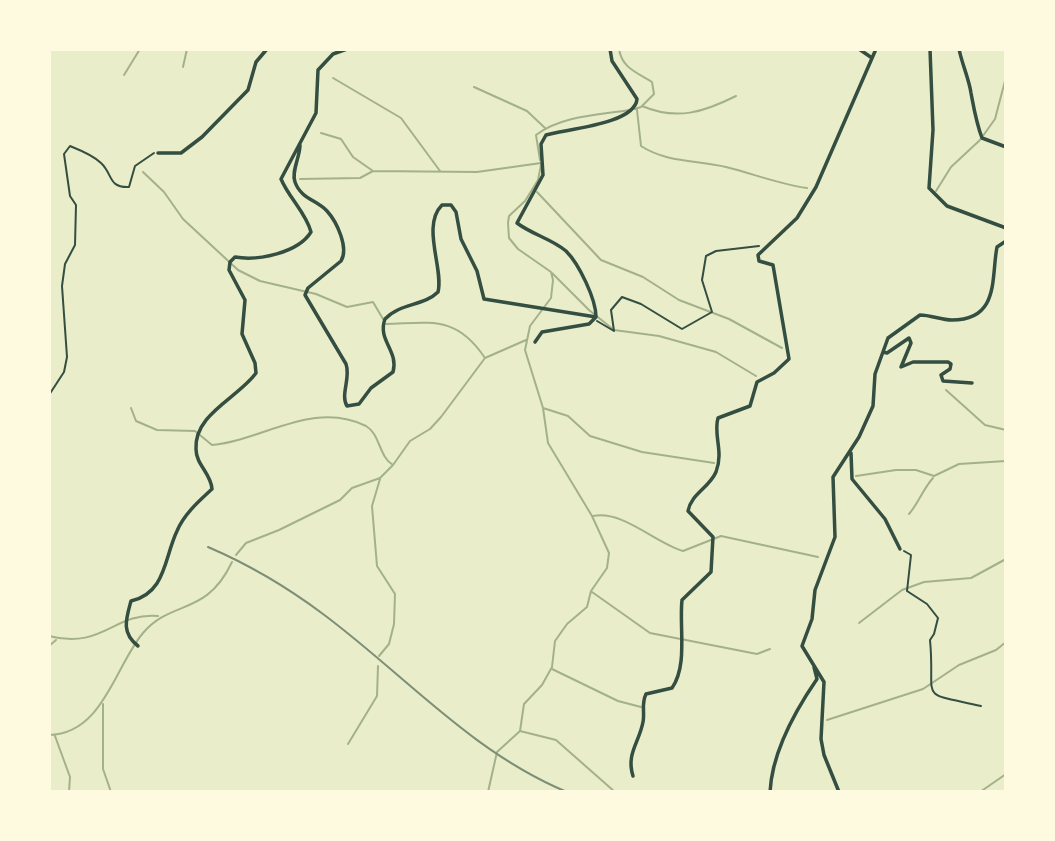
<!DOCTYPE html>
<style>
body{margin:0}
#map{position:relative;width:1055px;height:841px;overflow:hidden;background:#e9edc9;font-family:Montserrat,sans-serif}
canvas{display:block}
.frame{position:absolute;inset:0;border:51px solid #fefae0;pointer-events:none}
</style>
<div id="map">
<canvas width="1055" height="841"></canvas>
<div class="frame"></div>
</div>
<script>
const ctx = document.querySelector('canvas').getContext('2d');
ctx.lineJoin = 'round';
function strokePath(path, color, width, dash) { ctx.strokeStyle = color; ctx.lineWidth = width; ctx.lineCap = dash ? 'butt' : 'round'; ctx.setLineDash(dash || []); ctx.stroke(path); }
strokePath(new Path2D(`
 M 619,49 C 622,68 636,72 652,82 L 654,94 L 641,107 L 635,109
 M 183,67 L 187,49
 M 124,75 L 140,49
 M 333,78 L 401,118 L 440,171
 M 474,87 L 527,111 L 545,128
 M 642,106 C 677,121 704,112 736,96
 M 637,110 L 641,146 C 667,163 698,160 726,167 C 754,174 779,184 807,188
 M 321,133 L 341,139 L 353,157 L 373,171 L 477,172 L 541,163
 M 540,160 L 536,135 C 561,116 598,115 630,110
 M 143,172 L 164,192 L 183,219 L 238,270 L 260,281 L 316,294 L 347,307 L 373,302 L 383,319
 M 300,179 L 360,178 L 373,171
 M 936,191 L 951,167 L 980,140 L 995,119 L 1006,77
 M 537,192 L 601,260 L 643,277 L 679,300 L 729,319 L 782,348
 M 552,273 L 589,310 L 614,330 L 659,336 L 716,352 L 756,376
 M 386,324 C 432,323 456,315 485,358
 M 946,390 L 985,425 L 1006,430
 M 131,408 L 136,421 L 157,430 L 195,431 L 212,445 C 264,440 313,400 366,426 C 380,434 379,457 393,465
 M 543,408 L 568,416 L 590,436 L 642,452 L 714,463
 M 856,476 L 896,470 L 916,470 L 934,476 L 959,464 L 1006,461
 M 909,514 C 919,502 923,489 933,478
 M 593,516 C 623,510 655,543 683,551 L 721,536 L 818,557
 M 236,555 L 246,543 L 279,530 L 340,500 L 352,488 L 380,478 L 393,465 L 410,441 L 430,429 L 441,417 L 485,358 L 526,340
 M 592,592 L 650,633 L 757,654 L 770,649
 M 859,623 L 902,590 L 924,582 L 971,578 L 1006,559
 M 49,636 C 102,650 114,612 158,616
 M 49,646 L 56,640
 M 379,656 L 389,644 L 394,624 L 395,594 L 377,566 L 372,506 L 380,479
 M 552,669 L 618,701 L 641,707
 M 103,704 L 103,769 L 111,792
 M 827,720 L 923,689 L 959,665 L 996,650 L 1006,642
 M 520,731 L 556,740 L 615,792
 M 49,735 C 103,734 115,666 143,633 C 172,599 206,617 232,562
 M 55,736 L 70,777 L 69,792
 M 348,744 L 377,696 L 378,666
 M 488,792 L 497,752 L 520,731 L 524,704 L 542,685 L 552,667 L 555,641 L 567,624 L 587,607 L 591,591 L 607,568 L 609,553 L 592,516 L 548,443 L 543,408 L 525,350 L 530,326 L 551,298 L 553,280 L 551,272 L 518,249 L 509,238 L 508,223 L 509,216 L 525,201 L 538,180 L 541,165
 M 980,792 L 1006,774`), '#a3b18a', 2);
strokePath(new Path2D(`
 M 597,321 L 614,331 L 611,310 L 622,297 L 641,304 L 682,329 L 712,312 L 702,280 L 706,256 L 716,251 L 759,246
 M 49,395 L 64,372 L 67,357 L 62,286 L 65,264 L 75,245 L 76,205 L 70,196 L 64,154 L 70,146 C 80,150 93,155 101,163 C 113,174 108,188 129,187 L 135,166 L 154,153
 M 904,551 L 911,555 L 907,591 L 927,604 L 938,618 L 934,634 L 930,640 C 936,703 915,691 981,706`), '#344e41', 2);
strokePath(new Path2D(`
 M 859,49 L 872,58
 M 930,49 L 933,130 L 929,188 L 947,206 L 1006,228
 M 959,49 C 962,64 969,79 971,93 C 974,109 976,122 982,138 L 1006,147
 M 300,145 C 300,157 291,172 295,182 C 301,199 317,200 327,211 C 337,222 349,248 341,261 L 308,288 L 305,295 L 346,364 C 351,378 340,395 347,406 L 359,404 L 371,388 L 393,372 C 399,351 377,340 385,319 C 400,303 424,306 438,292 C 444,269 421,226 442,205 L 451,205 L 456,212 L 461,239 L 477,271 L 484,299 L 596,317
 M 158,153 L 181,153 L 202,137 L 248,90 L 256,62 L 267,49
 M 535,342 L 542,332 L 589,324 L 596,317 C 596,299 579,264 566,251 C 552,239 531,234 517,223 L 543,175 L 541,144 L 546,135 C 567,129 635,124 637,99 L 612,61 L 610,49
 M 883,352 L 887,353 L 909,338 L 911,343 L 901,367 L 913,362 L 948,362 L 951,364 L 950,369 L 941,375 L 943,381 L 972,383
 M 851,453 L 852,479 L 885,519 L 900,549
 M 138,646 C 121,633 126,619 131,601 C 166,593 164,558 177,531 C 184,514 199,501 212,489 C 211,473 196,465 196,449 C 194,414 238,398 256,373 L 255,363 L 242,334 L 245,300 L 229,270 L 230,262 L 235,257 C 258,261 298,253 311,232 C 306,213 289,198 281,179 L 316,113 L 318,70 L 333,54 L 347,49
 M 633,776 C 626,754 639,743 643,722 C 645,712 641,704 646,694 L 672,688 C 688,665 679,627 682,600 L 711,572 L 713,537 L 688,511 C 691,494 709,488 716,472 C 724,451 713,435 718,418 L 750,406 L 757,382 L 774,373 L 789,359 L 773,265 L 759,261 L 758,255 L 797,218 L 816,187 L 876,49
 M 770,792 C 772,752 795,711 817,679 L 814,667
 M 839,792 L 824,755 L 821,739 L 824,682 L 802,646 L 812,619 L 815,590 L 835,537 L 833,477 L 859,437 L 873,406 L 875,374 L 888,338 L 920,315 C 931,315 941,320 952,320 C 1000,320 991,277 997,247 L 1006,241`), '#344e41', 3.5);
strokePath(new Path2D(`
 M 208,547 C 250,565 287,587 323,614 C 405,675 471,752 567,792`), '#7c8e77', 2);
</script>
